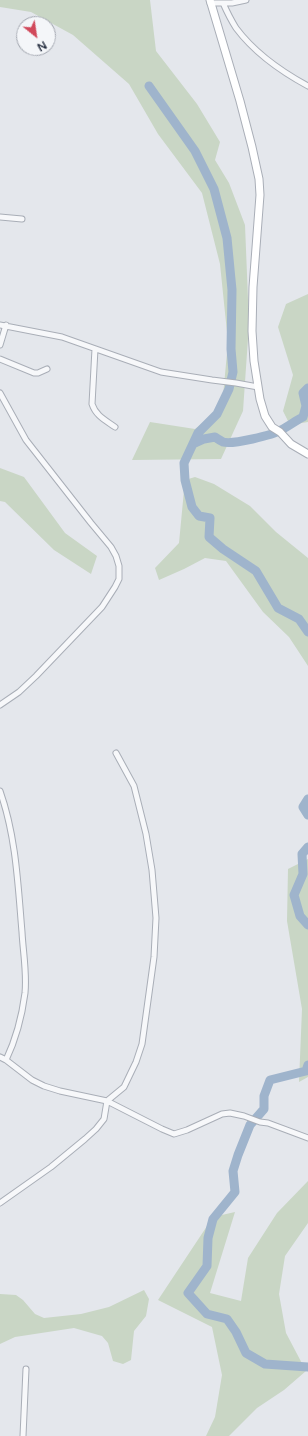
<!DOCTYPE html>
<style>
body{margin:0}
#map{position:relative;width:308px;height:1436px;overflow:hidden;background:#e4e7ec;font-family:"Varela Round",sans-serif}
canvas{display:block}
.north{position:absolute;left:16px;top:16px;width:40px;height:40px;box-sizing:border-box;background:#f4f6f9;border:1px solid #a4a8b1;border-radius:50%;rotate:150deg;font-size:11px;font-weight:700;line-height:16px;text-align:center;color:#2b3445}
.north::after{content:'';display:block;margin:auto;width:14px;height:18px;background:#d1495b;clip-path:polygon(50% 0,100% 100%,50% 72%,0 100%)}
</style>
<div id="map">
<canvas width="308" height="1436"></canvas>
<div class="north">N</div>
</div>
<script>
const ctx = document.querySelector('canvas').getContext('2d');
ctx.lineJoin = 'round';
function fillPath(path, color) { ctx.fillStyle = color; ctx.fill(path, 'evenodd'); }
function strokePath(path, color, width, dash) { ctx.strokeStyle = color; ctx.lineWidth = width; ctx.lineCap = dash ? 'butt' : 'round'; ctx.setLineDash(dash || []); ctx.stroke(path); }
fillPath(new Path2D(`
 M 0,0 L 150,0 L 156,51 L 197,104 L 220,142 L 215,160 L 229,183 L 245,225 L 249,324 L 243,411 L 221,459 L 132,460 L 150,422 L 195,429 L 222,407 L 228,342 L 220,264 L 202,193 L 158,134 L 129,84 L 73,35 L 31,12 L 0,7 Z
 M 308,294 L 308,422 L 290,425 L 283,411 L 293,375 L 278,327 L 286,304 Z
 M 0,468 L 24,477 L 65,533 L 97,556 L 91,574 L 54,550 L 5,502 L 0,501 Z
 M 195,477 L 214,484 L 250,506 L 276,532 L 308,558 L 308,666 L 289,637 L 263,612 L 226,561 L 205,558 L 184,569 L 159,580 L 155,568 L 179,543 L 185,480 Z
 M 308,859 L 308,1077 L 299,1082 L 302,1009 L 287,921 L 288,869 Z
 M 308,1181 L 308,1223 L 285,1256 L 279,1294 L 286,1333 L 306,1371 L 284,1390 L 257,1408 L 229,1436 L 206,1436 L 215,1417 L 222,1375 L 212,1327 L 158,1300 L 213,1217 L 235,1212 L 210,1293 L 241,1301 L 248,1258 L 277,1213 Z
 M 144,1290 L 149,1299 L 146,1316 L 134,1331 L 131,1360 L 123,1364 L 113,1361 L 108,1343 L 102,1336 L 74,1328 L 15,1337 L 0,1344 L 0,1294 L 16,1295 L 23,1300 L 35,1314 L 44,1318 L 81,1314 L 109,1307 Z`), '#c9d6c5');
strokePath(new Path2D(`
 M 149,86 L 195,151 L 214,189 L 227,238 L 232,290 L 231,349 L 233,372 L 229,389 L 217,414 L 198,433 L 184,463 L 185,480 L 192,507 L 199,516 L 210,518 L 209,537 L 223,549 L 256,571 L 278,608 L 299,619 L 308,632
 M 193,444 L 204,439 L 215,437 C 218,439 221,441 223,442 C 232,445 273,435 281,430 C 289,426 295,421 303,417 L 306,406 L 303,393 L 308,388
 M 308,799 L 303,807 L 308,815
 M 308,847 L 302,854 L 303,874 L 294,895 L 300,916 L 308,925
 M 308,1065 L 306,1071 L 270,1080 L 264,1096 L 264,1109 L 250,1125 L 238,1155 L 233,1171 L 235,1192 L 213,1219 L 208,1238 L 207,1266 L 188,1293 L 207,1314 L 227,1319 L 236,1332 L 246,1353 L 265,1364 L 308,1367`), '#9fb4cc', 9);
const minor = new Path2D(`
 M 210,3 L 232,3 L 246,0
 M 223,3 C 227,12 231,20 236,28 C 254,52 282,72 308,86
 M 0,217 L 22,219
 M 0,325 L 62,337 L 161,372 L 212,380 L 236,383 L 258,387
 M 0,345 L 6,325
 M 95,349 L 92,404 C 96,416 105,420 115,427
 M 0,359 L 34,373 L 38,373 L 47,369
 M 0,393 L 26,440 L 91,523 L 111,547 L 116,556 L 119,566 L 119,579 L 115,587 L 102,607 L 36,676 L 19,692 L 0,705
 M 0,791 C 16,836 18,885 22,932 C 23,952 27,972 25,993 C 22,1016 16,1039 6,1060
 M 0,1057 L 6,1060 L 32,1080 L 44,1086 L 60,1091 L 107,1101 L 162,1129 L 174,1134 L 187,1130 L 222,1114 L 230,1113 L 244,1116 L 260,1122 L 268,1123 L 308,1138
 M 0,1203 L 51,1167 L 85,1139 L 96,1129 L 104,1119 L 107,1101 L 124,1087 L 136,1062 L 142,1044 L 154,957 L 156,918 L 152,870 L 146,834 L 134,786 L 116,753
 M 23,1436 L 26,1369`);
const secondary = new Path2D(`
 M 210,0 L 240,101 L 252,147 L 259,179 L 260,195 L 253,287 L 252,331 L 254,361 L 260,399 L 265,416 L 272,427 L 280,432 L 291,444 L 308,454`);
strokePath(minor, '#a9aeb7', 7);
strokePath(secondary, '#a9aeb7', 9);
strokePath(minor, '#f7f8fa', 5);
strokePath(secondary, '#fff', 7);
</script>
